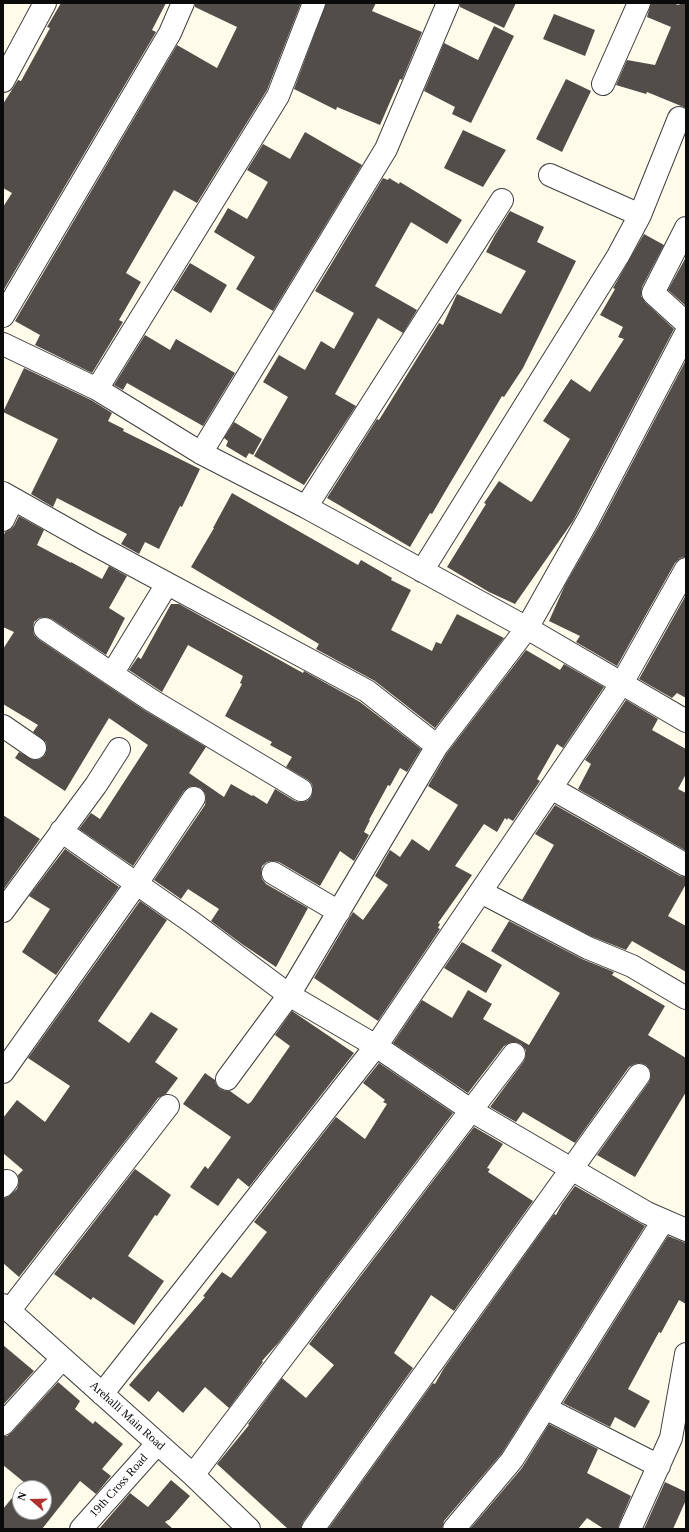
<!DOCTYPE html>
<style>
body{margin:0}
#map{position:relative;width:689px;height:1532px;overflow:hidden;background:#fefbeb;font-family:"Times New Roman",serif}
canvas{display:block}
.frame{position:absolute;inset:0;border:4px solid #0b0b0b;pointer-events:none}
.north{position:absolute;left:12px;top:1480px;width:40px;height:40px;box-sizing:border-box;background:#fff;border:1px solid #9d9d9d;border-radius:50%;rotate:290deg;font-size:11px;font-weight:700;line-height:16px;text-align:center;color:#0b0b0b}
.north::after{content:'';display:block;margin:auto;width:14px;height:18px;background:#b1312e;clip-path:polygon(50% 0,100% 100%,50% 72%,0 100%)}
</style>
<div id="map">
<canvas width="689" height="1532"></canvas>
<div class="frame"></div>
<div class="north">N</div>
</div>
<script>
const ctx = document.querySelector('canvas').getContext('2d');
ctx.lineJoin = 'round';
function fillPath(path, color) { ctx.fillStyle = color; ctx.fill(path, 'evenodd'); }
function strokePath(path, color, width, dash) { ctx.strokeStyle = color; ctx.lineWidth = width; ctx.lineCap = dash ? 'butt' : 'round'; ctx.setLineDash(dash || []); ctx.stroke(path); }
function write(font, color, halo, rows, align = 'center') {
  ctx.font = font + ' "Times New Roman",serif'; ctx.lineWidth = 4; ctx.setLineDash([]); ctx.textBaseline = 'middle'; ctx.strokeStyle = halo; ctx.fillStyle = color; for (const [text, x, y, turn = 0] of rows) {
    ctx.save(); ctx.translate(x, y); ctx.rotate((+turn || 0) * Math.PI / 180); ctx.textAlign = isNaN(turn) ? turn : align; if (halo) ctx.strokeText(text, 0, 0); ctx.fillText(text, 0, 0); ctx.restore();
  }
}
fillPath(new Path2D(`
 M 61,3 L 166,3 L 152,30 L 156,32 L 3,291 L 3,207 L 12,193 L 3,188 L 3,104 L 18,80 L 21,81 L 50,28 L 47,27 Z
 M 195,3 L 301,3 L 267,90 L 197,203 L 174,190 L 126,273 L 141,282 L 119,320 L 123,322 L 92,373 L 35,345 L 40,335 L 15,321 L 177,45 L 217,68 L 237,27 L 195,7 Z
 M 326,3 L 376,3 L 372,11 L 422,32 L 402,80 L 400,79 L 380,125 L 337,107 L 336,110 L 294,89 Z
 M 460,3 L 516,3 L 504,28 L 460,7 Z
 M 651,3 L 672,3 L 679,5 L 680,3 L 686,3 L 686,108 L 647,92 L 646,94 L 616,85 L 627,60 L 655,65 L 671,27 L 647,17 Z
 M 554,14 L 595,30 L 585,56 L 543,39 Z
 M 494,26 L 514,36 L 471,123 L 452,114 L 455,107 L 424,91 L 444,43 L 478,60 Z
 M 566,79 L 591,91 L 562,152 L 536,139 Z
 M 463,130 L 506,150 L 483,187 L 444,168 Z
 M 305,132 L 362,165 L 273,311 L 236,289 L 255,257 L 214,232 L 228,208 L 247,219 L 268,182 L 247,170 L 263,144 L 290,159 Z
 M 383,178 L 388,180 L 389,178 L 399,184 L 400,182 L 462,220 L 447,244 L 411,222 L 375,286 L 417,310 L 403,333 L 378,318 L 335,394 L 356,406 L 304,485 L 254,456 L 288,397 L 263,382 L 279,355 L 305,370 L 321,341 L 334,349 L 354,313 L 315,291 Z
 M 510,211 L 544,227 L 537,242 L 576,261 L 523,368 L 504,397 L 502,396 L 446,490 L 432,514 L 430,513 L 410,547 L 327,498 L 377,419 L 379,420 L 439,323 L 443,325 L 457,294 L 501,314 L 526,271 L 486,252 L 495,235 Z
 M 644,234 L 664,245 L 642,287 L 641,296 L 645,302 L 674,329 L 573,521 L 515,604 L 489,592 L 447,567 L 486,504 L 484,503 L 499,481 L 531,502 L 533,500 L 570,439 L 543,421 L 571,379 L 590,392 L 624,339 L 618,337 L 623,327 L 600,315 L 615,289 L 613,288 Z
 M 686,257 L 686,306 L 668,290 Z
 M 190,263 L 227,285 L 211,313 L 173,290 Z
 M 145,335 L 170,350 L 176,339 L 235,373 L 203,426 L 127,383 L 123,390 L 114,385 Z
 M 686,360 L 686,557 L 680,558 L 675,563 L 617,666 L 576,642 L 580,636 L 549,621 L 565,585 L 600,524 Z
 M 24,368 L 91,400 L 112,413 L 108,421 L 124,429 L 123,431 L 200,469 L 182,507 L 180,506 L 159,549 L 145,542 L 139,554 L 121,544 L 127,534 L 57,498 L 53,507 L 31,494 L 58,439 L 3,412 Z
 M 234,422 L 262,439 L 253,455 L 249,453 L 246,458 L 226,446 L 228,441 L 224,438 Z
 M 232,493 L 358,565 L 361,560 L 392,578 L 391,580 L 411,590 L 391,630 L 432,651 L 436,642 L 441,644 L 457,614 L 504,638 L 435,728 L 375,681 L 316,649 L 319,644 L 191,567 L 214,528 L 213,528 Z
 M 19,516 L 44,530 L 37,545 L 71,563 L 71,562 L 102,579 L 109,566 L 127,576 L 109,608 L 125,618 L 106,655 L 52,619 L 46,617 L 39,618 L 34,622 L 33,629 L 34,635 L 38,639 L 144,710 L 206,747 L 189,773 L 224,797 L 231,784 L 252,796 L 253,795 L 267,804 L 275,789 L 295,801 L 300,802 L 307,801 L 311,797 L 313,790 L 312,784 L 308,780 L 286,767 L 292,757 L 270,745 L 272,742 L 225,716 L 242,684 L 240,683 L 243,676 L 188,645 L 162,692 L 129,670 L 138,657 L 141,659 L 171,604 L 179,604 L 303,673 L 304,671 L 360,702 L 421,749 L 407,772 L 400,768 L 390,786 L 388,785 L 369,820 L 370,820 L 364,832 L 369,835 L 354,861 L 340,851 L 320,886 L 279,862 L 273,861 L 267,862 L 262,866 L 261,873 L 262,879 L 266,884 L 308,908 L 276,967 L 242,944 L 211,921 L 219,909 L 188,889 L 181,899 L 154,880 L 205,805 L 206,798 L 205,793 L 201,788 L 194,786 L 189,787 L 184,791 L 133,866 L 79,829 L 91,813 L 100,819 L 148,745 L 109,718 L 65,791 L 15,758 L 19,752 L 34,760 L 40,759 L 45,755 L 47,749 L 46,742 L 33,732 L 38,725 L 3,704 L 3,649 L 14,632 L 3,627 L 3,537 L 5,532 L 10,530 L 14,526 Z
 M 686,595 L 686,698 L 677,693 L 672,698 L 639,679 Z
 M 526,650 L 560,670 L 564,664 L 604,687 L 563,748 L 557,744 L 537,779 L 540,781 L 513,821 L 508,818 L 507,820 L 505,818 L 497,832 L 484,824 L 455,866 L 472,875 L 438,923 L 440,924 L 438,928 L 440,929 L 378,1021 L 314,978 L 353,912 L 363,920 L 388,885 L 375,876 L 390,850 L 400,857 L 412,839 L 429,851 L 458,805 L 428,786 L 447,753 Z
 M 626,700 L 658,719 L 652,730 L 686,749 L 686,774 L 678,789 L 686,793 L 686,851 L 578,789 L 591,764 L 585,760 Z
 M 555,805 L 680,876 L 686,877 L 686,884 L 668,916 L 686,926 L 686,972 L 632,941 L 626,950 L 593,937 L 522,900 L 554,845 L 535,834 Z
 M 3,815 L 40,839 L 3,890 Z
 M 65,849 L 119,887 L 56,975 L 22,952 L 50,909 L 29,896 Z
 M 140,901 L 167,920 L 98,1021 L 129,1043 L 151,1012 L 178,1029 L 155,1062 L 178,1078 L 166,1094 L 158,1098 L 150,1109 L 19,1277 L 3,1263 L 3,1198 L 8,1197 L 17,1189 L 19,1182 L 18,1175 L 23,1170 L 3,1153 L 3,1118 L 17,1100 L 45,1122 L 70,1086 L 28,1058 Z
 M 509,921 L 582,959 L 614,972 L 612,975 L 665,1006 L 648,1035 L 686,1058 L 686,1092 L 635,1177 L 597,1155 L 649,1082 L 651,1076 L 650,1070 L 646,1065 L 640,1063 L 634,1064 L 629,1067 L 575,1143 L 523,1112 L 516,1122 L 490,1107 L 524,1061 L 526,1055 L 526,1050 L 521,1044 L 515,1042 L 509,1043 L 504,1046 L 468,1093 L 393,1043 L 422,1000 L 452,1018 L 468,990 L 492,1004 L 483,1019 L 529,1045 L 560,993 L 491,951 Z
 M 462,942 L 502,965 L 486,993 L 444,968 Z
 M 292,1011 L 354,1053 L 249,1187 L 238,1178 L 218,1206 L 190,1187 L 205,1166 L 208,1169 L 231,1137 L 183,1104 L 205,1073 L 215,1080 L 216,1084 L 220,1089 L 225,1091 L 230,1091 L 248,1104 L 251,1102 L 290,1046 L 275,1035 Z
 M 379,1063 L 453,1113 L 279,1342 L 262,1361 L 263,1362 L 229,1408 L 205,1387 L 183,1413 L 158,1391 L 149,1402 L 129,1385 L 205,1297 L 203,1296 L 222,1272 L 231,1278 L 267,1232 L 254,1222 L 336,1117 L 365,1139 L 387,1104 L 383,1102 L 385,1100 L 363,1083 Z
 M 474,1127 L 503,1144 L 487,1168 L 490,1169 L 488,1172 L 533,1201 L 454,1311 L 431,1295 L 394,1353 L 413,1368 L 303,1522 L 301,1529 L 288,1529 L 217,1464 L 249,1425 L 248,1424 L 282,1378 L 306,1398 L 334,1365 L 309,1344 Z
 M 135,1169 L 171,1195 L 157,1216 L 155,1215 L 128,1256 L 164,1281 L 134,1325 L 93,1297 L 91,1300 L 54,1274 Z
 M 575,1186 L 645,1226 L 502,1453 L 444,1521 L 442,1529 L 328,1529 L 433,1383 L 435,1384 L 444,1368 L 554,1214 L 556,1215 L 562,1204 Z
 M 668,1236 L 686,1243 L 686,1304 L 679,1300 L 661,1333 L 659,1332 L 628,1389 L 650,1401 L 635,1428 L 615,1417 L 610,1427 L 563,1403 Z
 M 3,1345 L 34,1371 L 3,1405 Z
 M 58,1382 L 80,1401 L 75,1409 L 93,1424 L 95,1421 L 123,1444 L 102,1469 L 111,1476 L 96,1494 L 80,1481 L 42,1529 L 3,1529 L 3,1509 L 20,1488 L 20,1512 L 44,1512 L 44,1488 L 20,1488 L 25,1483 L 3,1465 L 3,1436 L 7,1436 L 12,1432 Z
 M 549,1424 L 598,1449 L 587,1473 L 631,1496 L 619,1524 L 618,1529 L 604,1529 L 587,1518 L 578,1529 L 470,1529 L 522,1468 Z
 M 171,1480 L 190,1496 L 169,1520 L 168,1520 L 165,1522 L 173,1529 L 99,1529 L 130,1493 L 148,1507 Z
 M 665,1482 L 686,1492 L 686,1500 L 673,1529 L 644,1529 Z`), '#534d49');
const minor = new Path2D(`
 M 3,81 L 45,3
 M 603,84 L 639,3
 M 640,215 L 679,118
 M 686,228 L 653,293 L 686,323
 M 3,316 L 170,33 L 183,3
 M 3,344 L 97,389 L 201,453 L 306,507 L 527,628 L 686,721
 M 97,389 L 278,96 L 314,3
 M 201,453 L 386,149 L 448,3
 M 3,493 L 88,541 L 367,691 L 437,746
 M 306,507 L 502,200
 M 3,520 L 13,499
 M 422,571 L 618,256 L 640,215 L 550,175
 M 45,629 L 112,674 L 167,584
 M 112,674 L 151,700 L 301,790
 M 3,726 L 35,748
 M 551,788 L 686,865
 M 61,831 L 193,923 L 289,995 L 376,1046 L 472,1111 L 647,1213 L 686,1230
 M 273,873 L 339,912
 M 481,892 L 588,948 L 632,966 L 686,998
 M 3,911 L 96,785 L 119,749
 M 3,1072 L 137,883 L 194,798
 M 227,1079 L 289,995 L 437,746 L 527,628 L 589,518 L 686,333
 M 3,1186 L 7,1181
 M 3,1305 L 193,1475 L 249,1529
 M 9,1311 L 168,1106
 M 102,1394 L 376,1046 L 622,683 L 686,569
 M 545,1408 L 659,1466
 M 3,1424 L 62,1359
 M 193,1475 L 514,1054
 M 81,1529 L 157,1444
 M 313,1529 L 639,1075
 M 454,1529 L 512,1460 L 663,1221
 M 630,1529 L 671,1438 L 686,1354`);
strokePath(minor, '#3e3e3e', 24);
strokePath(minor, '#fff', 22);
write('12px', '#0b0b0b', '#fff', [
 ["Arehalli Main Road",127,1416,42],
 ["19th Cross Road",119,1486,-48]
]);
</script>
